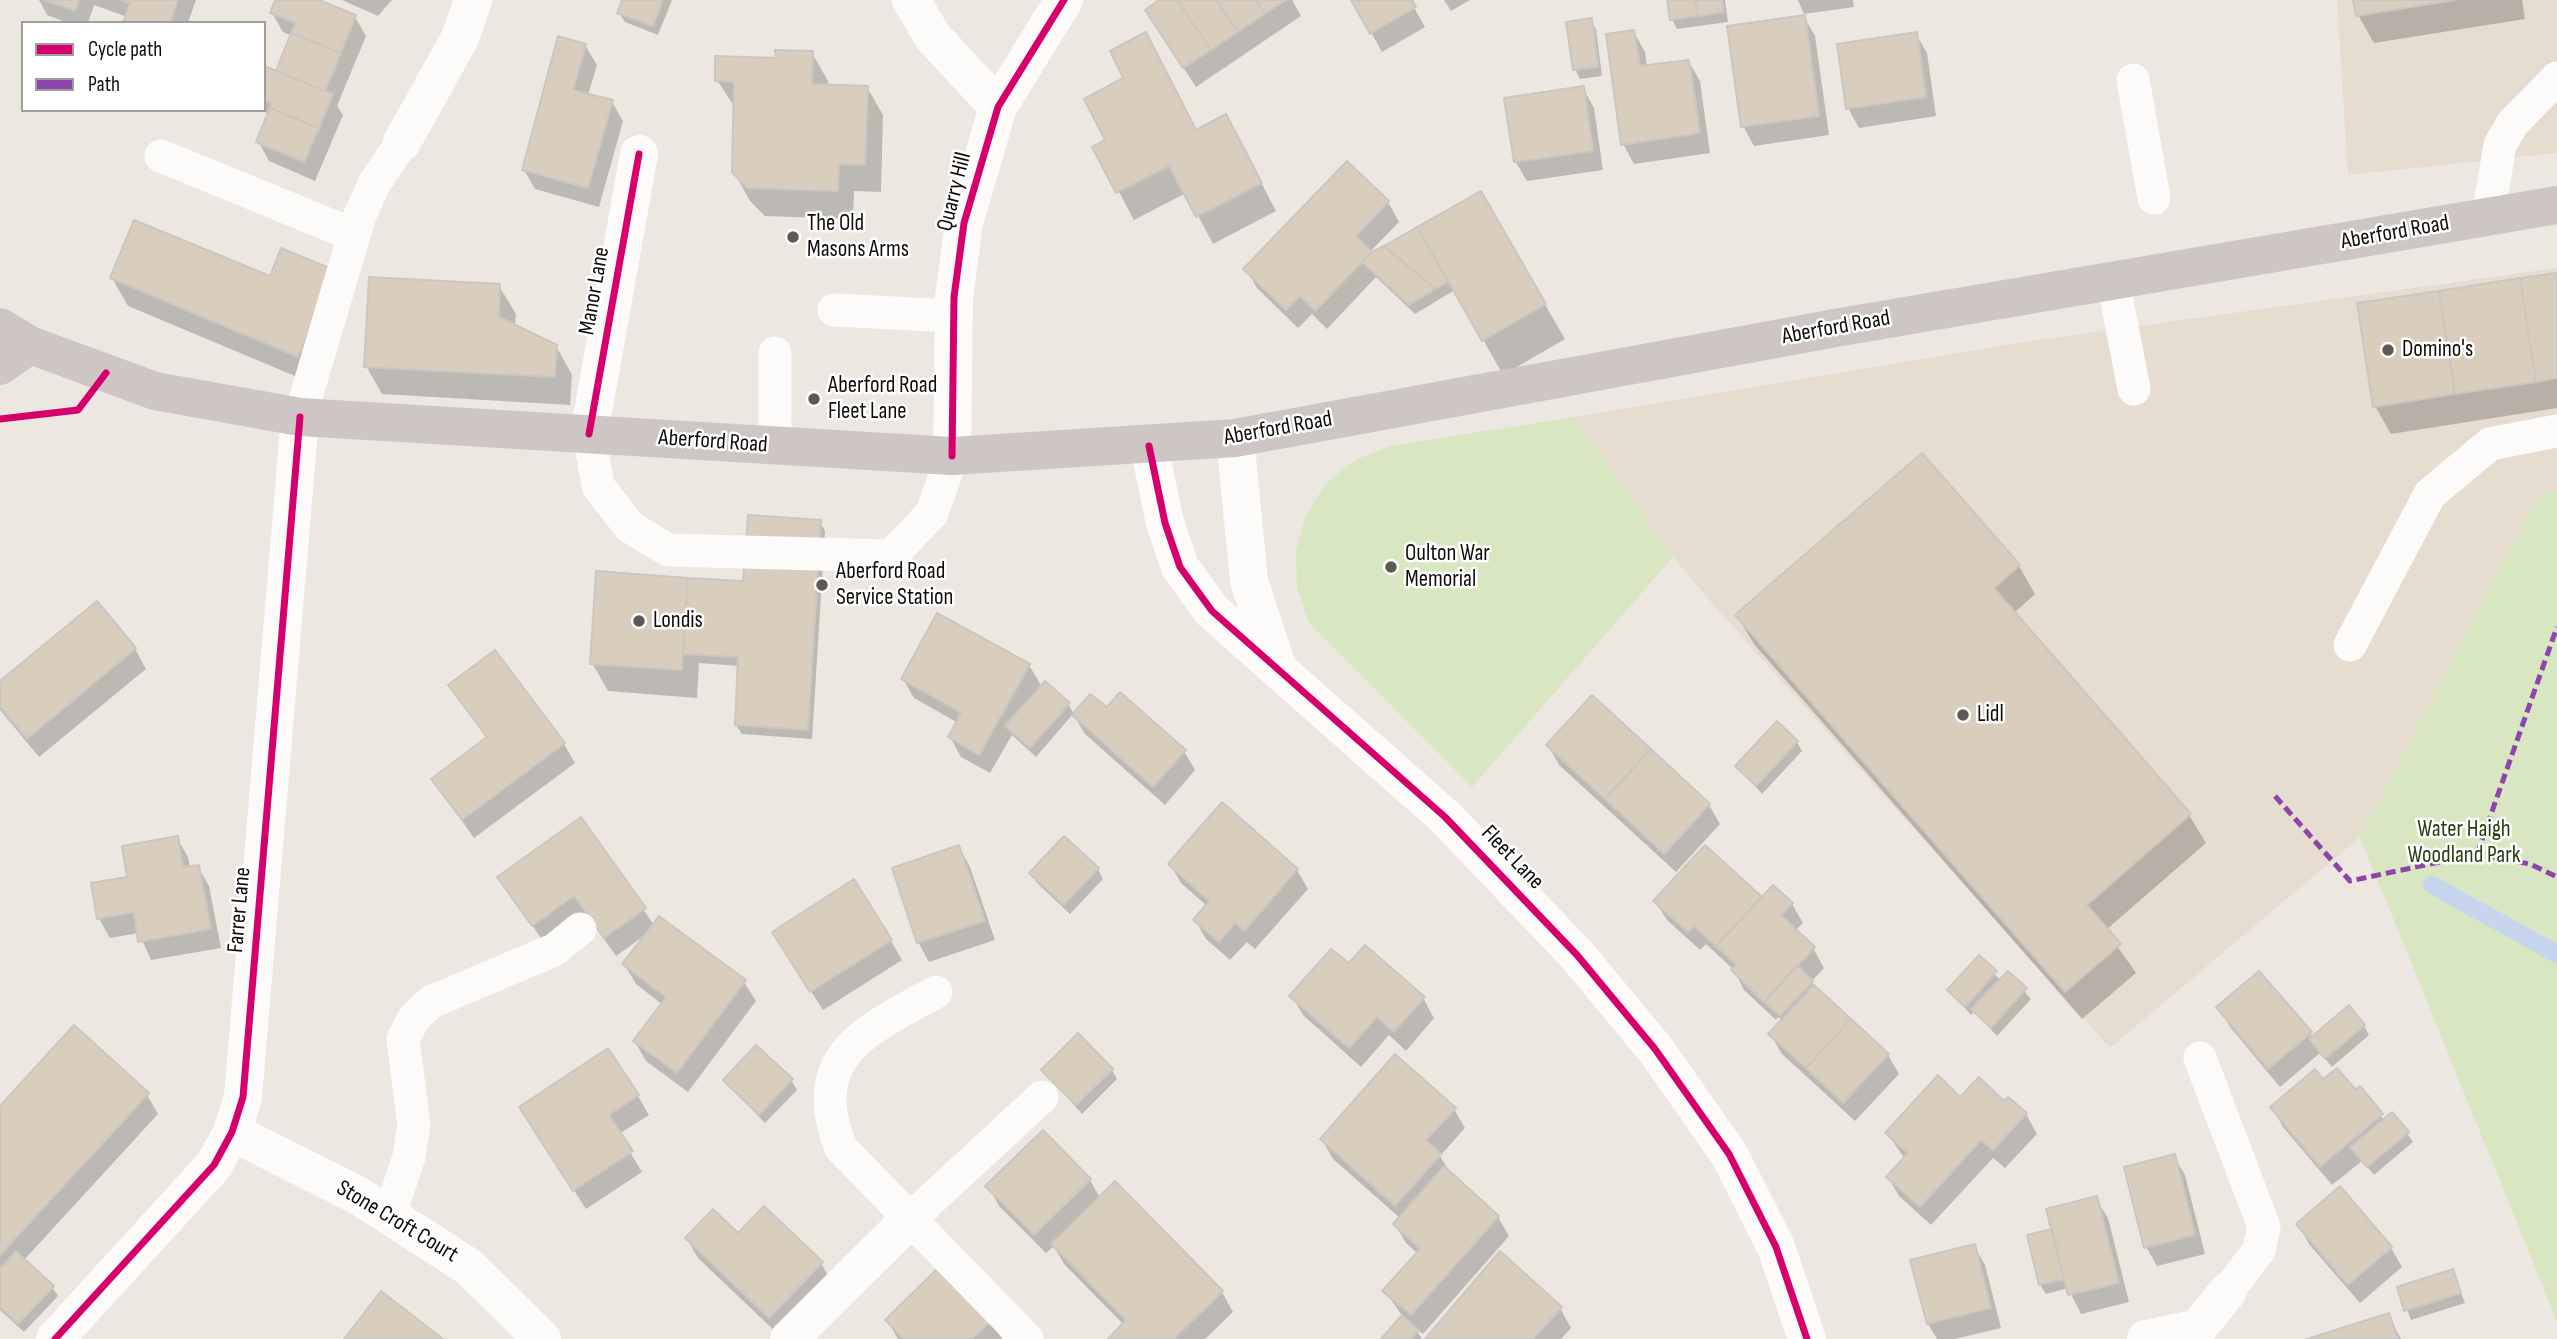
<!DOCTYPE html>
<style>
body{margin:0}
#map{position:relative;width:2557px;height:1339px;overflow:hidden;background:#ece7e1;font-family:"Sofia Sans Condensed",sans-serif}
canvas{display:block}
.legend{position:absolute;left:21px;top:21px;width:245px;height:91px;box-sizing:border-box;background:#fff;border:2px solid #9f9e9d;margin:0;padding:9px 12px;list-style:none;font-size:21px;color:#100c09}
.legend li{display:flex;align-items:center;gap:14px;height:35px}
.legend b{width:35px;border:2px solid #9f9e9d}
</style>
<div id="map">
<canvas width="2557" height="1339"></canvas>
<ul class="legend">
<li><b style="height:9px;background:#d6006c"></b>Cycle path</li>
<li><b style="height:9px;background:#8e44ad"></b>Path</li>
</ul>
</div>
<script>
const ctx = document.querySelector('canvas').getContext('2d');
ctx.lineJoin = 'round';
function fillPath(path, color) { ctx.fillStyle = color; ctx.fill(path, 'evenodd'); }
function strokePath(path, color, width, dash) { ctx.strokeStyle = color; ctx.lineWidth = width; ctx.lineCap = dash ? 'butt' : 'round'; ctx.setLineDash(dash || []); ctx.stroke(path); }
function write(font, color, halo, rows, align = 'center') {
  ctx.font = font + ' "Sofia Sans Condensed",sans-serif'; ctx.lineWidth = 5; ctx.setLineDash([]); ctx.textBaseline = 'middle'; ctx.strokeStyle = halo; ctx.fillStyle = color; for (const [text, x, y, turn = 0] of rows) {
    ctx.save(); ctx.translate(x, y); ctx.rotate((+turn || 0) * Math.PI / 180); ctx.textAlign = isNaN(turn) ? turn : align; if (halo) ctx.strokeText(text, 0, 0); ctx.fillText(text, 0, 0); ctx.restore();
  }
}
fillPath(new Path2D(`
 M 2337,0 L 2557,0 L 2557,153 L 2348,175 Z
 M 2557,268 L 2557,491 L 2540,492 L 2360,837 L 2110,1048 L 1717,609 L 1673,557 L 1574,417 L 2031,341 Z`), '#e7dcd0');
fillPath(new Path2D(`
 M 1574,417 L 1673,557 L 1472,787 L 1310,624 L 1297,589 L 1296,551 L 1306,515 L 1326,483 L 1355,460 L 1390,446 Z
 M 2557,491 L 2557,1321 L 2360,837 L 2540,492 Z`), '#d8e7c1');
fillPath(new Path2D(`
 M 39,0 L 196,0 L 188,23 L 125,23 L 127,17 L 94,5 L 88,23 L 68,23 L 47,15 Z
 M 277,0 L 314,0 L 355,17 L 366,36 L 337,106 L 343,115 L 315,181 L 269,161 L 258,141 L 269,115 L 263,110 L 264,70 L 277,73 L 292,36 L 283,32 L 272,13 Z
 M 342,0 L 392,0 L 378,16 Z
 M 624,0 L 672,0 L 658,35 L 625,22 L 619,13 Z
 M 1162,0 L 1292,0 L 1301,16 L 1196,87 L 1158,29 Z
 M 1353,0 L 1410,0 L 1425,27 L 1382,52 Z
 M 1444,0 L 1470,0 L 1451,11 Z
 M 1669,0 L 1725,0 L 1728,22 L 1677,29 L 1672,19 Z
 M 1798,0 L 1853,0 L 1854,7 L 1804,14 Z
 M 2355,0 L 2522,0 L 2525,19 L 2374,43 L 2358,15 Z
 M 1804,17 L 1815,36 L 1829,135 L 1754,146 L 1743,126 Z
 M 1591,20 L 1596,29 L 1602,76 L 1580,79 L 1575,69 Z
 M 1634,32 L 1645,52 L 1647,67 L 1689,62 L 1700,81 L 1710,153 L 1634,164 L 1623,144 Z
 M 1916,34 L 1927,53 L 1936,116 L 1859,128 L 1848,108 Z
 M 585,45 L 597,65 L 588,95 L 612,102 L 623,121 L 599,207 L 535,189 L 524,170 Z
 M 812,53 L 828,81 L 828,86 L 867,87 L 883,115 L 881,192 L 854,191 L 853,219 L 765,216 L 750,201 L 734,172 L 735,108 L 717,80 L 777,60 Z
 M 1125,79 L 1197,131 L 1241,144 L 1276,211 L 1213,244 L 1186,193 L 1134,220 L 1095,147 L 1108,140 Z
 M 1583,88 L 1594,108 L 1603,170 L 1527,181 L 1515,161 Z
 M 1347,163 L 1388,202 L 1399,222 L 1367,255 L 1480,193 L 1565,339 L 1503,375 L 1455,290 L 1415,314 L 1376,277 L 1327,329 L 1312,314 L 1298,328 L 1257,288 L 1246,269 Z
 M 332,272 L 314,384 L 128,306 L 112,278 L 271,278 Z
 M 2557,275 L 2557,408 L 2391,434 L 2375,406 Z
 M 499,286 L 516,314 L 515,327 L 556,346 L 572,375 L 570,405 L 382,394 L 366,366 Z
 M 1921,455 L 2019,566 L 2035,594 L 2014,613 L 2189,815 L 2206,843 L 2106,930 L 2136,973 L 2082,1019 L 1754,644 L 1737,616 Z
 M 820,522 L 825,531 L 812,739 L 742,734 L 736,725 L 740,666 L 699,663 L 697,698 L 608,691 L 592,663 L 745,583 Z
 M 96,604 L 135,649 L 146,669 L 39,757 L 0,710 L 0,684 Z
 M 1029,665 L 1042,687 L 1068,704 L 1074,714 L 1184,751 L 1195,770 L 1165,805 L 1085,734 L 1073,714 L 1036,757 L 1012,735 L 990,773 L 961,757 L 950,737 L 958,723 L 914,698 L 903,679 Z
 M 450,685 L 564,744 L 575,763 L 474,838 L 433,780 L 487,739 Z
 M 1797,742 L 1802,751 L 1762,794 L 1738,766 Z
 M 1548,745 L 1709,805 L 1720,824 L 1676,872 L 1559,765 Z
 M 581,820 L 654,925 L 744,982 L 756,1001 L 688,1092 L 646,1061 L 635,1042 L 663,1005 L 636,984 L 624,964 L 644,936 L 616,956 L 587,915 L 545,944 L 499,877 Z
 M 177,838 L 188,857 L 190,868 L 198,867 L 209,886 L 221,948 L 151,960 L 139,933 L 110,938 L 99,919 L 93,884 L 129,878 Z
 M 959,847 L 970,867 L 995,940 L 929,962 L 918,942 Z
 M 1170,864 L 1297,870 L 1308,889 L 1255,949 L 1247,942 L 1230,960 L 1206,939 L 1195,920 L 1207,906 L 1181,883 Z
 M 1098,869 L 1103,879 L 1070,914 L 1037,883 L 1031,873 Z
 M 1762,899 L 1792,904 L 1803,923 L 1795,931 L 1813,948 L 1824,968 L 1812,981 L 1816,990 L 1888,1055 L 1899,1074 L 1855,1121 L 1782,1054 L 1770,1034 L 1783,1021 L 1778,1017 L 1776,1020 L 1744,990 L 1734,970 L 1706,944 L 1700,950 L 1667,920 L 1655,901 Z
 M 891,941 L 902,960 L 823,1010 L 785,951 Z
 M 1979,958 L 2001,981 L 2008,973 L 2031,999 L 1997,1036 L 1974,1011 L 1971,1015 L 1949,990 Z
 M 1349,966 L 1423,998 L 1434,1018 L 1406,1051 L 1389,1035 L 1361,1067 L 1303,1015 L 1292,996 Z
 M 2219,1008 L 2310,1033 L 2313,1038 L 2364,1026 L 2369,1035 L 2332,1067 L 2320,1053 L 2280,1087 L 2230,1027 Z
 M 1043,1070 L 1112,1070 L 1117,1079 L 1082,1114 Z
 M 791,1080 L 797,1090 L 765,1123 L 725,1081 Z
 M 2323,1081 L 2355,1092 L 2385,1120 L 2407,1133 L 2413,1142 L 2374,1175 L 2362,1161 L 2332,1185 L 2283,1127 L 2272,1107 Z
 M 147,1095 L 158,1114 L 24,1260 L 52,1287 L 58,1296 L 24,1332 L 0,1310 L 0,1109 Z
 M 638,1096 L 649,1115 L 619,1134 L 642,1172 L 586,1209 L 521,1108 Z
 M 1960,1099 L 2004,1103 L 2026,1114 L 2037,1134 L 2005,1168 L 1993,1158 L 1931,1225 L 1899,1196 L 1888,1177 L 1905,1159 L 1887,1133 Z
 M 1454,1109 L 1465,1128 L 1440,1156 L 1451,1174 L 1498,1217 L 1509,1236 L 1423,1334 L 1416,1329 L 1422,1339 L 1384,1339 L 1403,1317 L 1385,1291 L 1418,1254 L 1406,1243 L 1395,1224 L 1400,1218 L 1333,1159 L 1322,1140 Z
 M 2174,1156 L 2185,1175 L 2205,1254 L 2157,1266 L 2146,1247 Z
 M 1090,1180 L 1100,1198 L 1222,1292 L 1233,1312 L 1205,1339 L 1110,1339 L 1124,1325 L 1064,1264 L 1054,1246 L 1046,1253 L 999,1206 L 988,1186 Z
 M 2096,1199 L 2108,1218 L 2129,1302 L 2081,1314 L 2068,1288 L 2046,1294 L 2040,1285 L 2053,1230 Z
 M 2298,1224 L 2391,1248 L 2402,1267 L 2360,1303 L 2309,1244 Z
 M 738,1235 L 821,1263 L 832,1283 L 781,1337 L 698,1258 L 687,1239 Z
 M 1974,1246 L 1985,1265 L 2001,1328 L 1955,1339 L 1937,1339 L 1928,1324 Z
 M 1500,1254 L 1560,1308 L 1571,1328 L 1561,1339 L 1426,1339 Z
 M 2453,1272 L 2465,1303 L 2411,1320 L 2399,1288 Z
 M 2388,1315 L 2401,1339 L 2313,1339 Z
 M 887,1320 L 991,1320 L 1002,1339 L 898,1339 Z`), '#0003');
strokePath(new Path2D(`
 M 2432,885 L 2557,954`), '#c7d5ee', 18);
const building = new Path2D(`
 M 45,0 L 79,0 L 75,11 Z
 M 121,0 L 178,0 L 170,23 L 123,23 L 130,3 Z
 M 275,0 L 319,0 L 356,15 L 341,53 L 291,33 L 296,23 L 270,13 Z
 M 622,0 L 663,0 L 653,26 L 617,13 Z
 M 1159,0 L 1177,0 L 1211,50 L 1183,68 L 1145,10 Z
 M 1177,0 L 1216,0 L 1238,32 L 1211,50 Z
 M 1216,0 L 1256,0 L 1265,14 L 1238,32 Z
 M 1256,0 L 1286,0 L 1265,14 Z
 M 1351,0 L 1412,0 L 1416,7 L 1370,34 Z
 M 1667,0 L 1695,0 L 1698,16 L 1670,20 Z
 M 1695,0 L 1722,0 L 1724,12 L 1698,16 Z
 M 2353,0 L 2455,0 L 2356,16 Z
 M 1805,15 L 1819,116 L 1741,127 L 1727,26 Z
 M 1592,18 L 1598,67 L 1573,70 L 1566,22 Z
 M 1634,30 L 1640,66 L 1689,60 L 1700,133 L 1621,145 L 1606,34 Z
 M 1146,32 L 1196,130 L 1226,114 L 1262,183 L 1196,217 L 1169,166 L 1116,193 L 1092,147 L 1105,140 L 1084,99 L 1123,78 L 1110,51 Z
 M 1917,32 L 1926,97 L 1846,109 L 1837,44 Z
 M 291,33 L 341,53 L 325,91 L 276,71 Z
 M 558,36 L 586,44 L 573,90 L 613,100 L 588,188 L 522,170 Z
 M 775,50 L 813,51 L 812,84 L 868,86 L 865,165 L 839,164 L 838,191 L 747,188 L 732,172 L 734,82 L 715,81 L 715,56 L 776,58 Z
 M 264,66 L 333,94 L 319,128 L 270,108 L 272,103 L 264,100 Z
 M 1584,86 L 1593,151 L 1514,162 L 1504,98 Z
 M 270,108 L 319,128 L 304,162 L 256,142 Z
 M 1347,161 L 1389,201 L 1356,236 L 1372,252 L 1315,311 L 1300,296 L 1286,310 L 1243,269 Z
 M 1481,191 L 1546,304 L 1482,341 L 1417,227 Z
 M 134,220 L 270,276 L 281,248 L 334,270 L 298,357 L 110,278 Z
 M 1417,227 L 1448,282 L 1435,289 L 1384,246 Z
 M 1384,246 L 1435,289 L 1409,305 L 1362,262 L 1372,252 Z
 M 2557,273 L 2557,378 L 2536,382 L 2520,278 Z
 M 369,277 L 500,284 L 499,317 L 557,345 L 555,377 L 364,367 Z
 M 2520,278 L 2536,382 L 2455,394 L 2439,291 Z
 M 2439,291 L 2455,394 L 2373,407 L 2357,303 Z
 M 1922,453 L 2020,565 L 1994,588 L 2191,814 L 2087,905 L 2121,944 L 2065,992 L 1735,615 Z
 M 748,515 L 821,520 L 808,730 L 735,725 L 738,657 L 683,654 L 688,578 L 743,581 Z
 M 596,571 L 688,578 L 682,670 L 590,664 Z
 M 97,601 L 136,648 L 27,739 L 0,707 L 0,681 Z
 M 937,613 L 1030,664 L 979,755 L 948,737 L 961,713 L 901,679 Z
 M 495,650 L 565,743 L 462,820 L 431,779 L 487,737 L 448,685 Z
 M 1045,681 L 1070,703 L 1030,748 L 1005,726 Z
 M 1120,692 L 1186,750 L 1153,787 L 1072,715 L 1090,694 L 1107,707 Z
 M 1592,695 L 1651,749 L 1605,799 L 1546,745 Z
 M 1777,721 L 1798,741 L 1756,786 L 1735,766 Z
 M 1651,749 L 1710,804 L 1664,854 L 1605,799 Z
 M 1222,802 L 1298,869 L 1244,931 L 1235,923 L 1219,942 L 1193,920 L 1209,901 L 1168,864 Z
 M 581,817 L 646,908 L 604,938 L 574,896 L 532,926 L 497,877 Z
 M 178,836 L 183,867 L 199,865 L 211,929 L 138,942 L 134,912 L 97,919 L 91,883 L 127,877 L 122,846 Z
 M 1064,836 L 1099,868 L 1064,905 L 1029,873 Z
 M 959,845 L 985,921 L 917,943 L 892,868 Z
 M 1705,845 L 1762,897 L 1716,946 L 1694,926 L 1688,932 L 1653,901 Z
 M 854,879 L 892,940 L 810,992 L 772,932 Z
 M 1773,885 L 1793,903 L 1781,915 L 1815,947 L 1764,1002 L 1731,970 L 1736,965 L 1716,946 Z
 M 659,916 L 746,980 L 677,1073 L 633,1041 L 666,997 L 622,964 Z
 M 1365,945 L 1425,997 L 1394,1032 L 1377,1017 L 1349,1048 L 1289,996 L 1331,949 L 1349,963 Z
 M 1979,955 L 1997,971 L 1965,1007 L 1947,990 Z
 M 1797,965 L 1813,981 L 1780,1016 L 1764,1002 Z
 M 2008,971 L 2027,988 L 1991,1028 L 1971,1009 Z
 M 2259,971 L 2312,1032 L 2268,1069 L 2216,1007 Z
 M 1814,985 L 1851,1019 L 1806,1068 L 1768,1034 Z
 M 2349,1005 L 2365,1025 L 2325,1059 L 2309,1039 Z
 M 1851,1019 L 1889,1054 L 1843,1103 L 1806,1068 Z
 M 74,1025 L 149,1093 L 0,1255 L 0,1106 Z
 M 1078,1033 L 1113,1069 L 1076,1105 L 1041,1070 Z
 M 756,1045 L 793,1079 L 759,1115 L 723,1080 Z
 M 608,1048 L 639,1095 L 609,1115 L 633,1151 L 573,1191 L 519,1107 Z
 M 1395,1054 L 1456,1108 L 1426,1140 L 1441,1154 L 1395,1206 L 1320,1139 Z
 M 2337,1068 L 2356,1090 L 2360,1086 L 2383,1114 L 2320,1167 L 2270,1107 L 2315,1069 L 2323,1079 Z
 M 1938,1075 L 1960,1097 L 1979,1077 L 2004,1101 L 2008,1097 L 2027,1113 L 1993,1150 L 1981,1140 L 1920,1207 L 1886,1177 L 1908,1153 L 1885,1133 Z
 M 2392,1112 L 2409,1132 L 2367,1167 L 2350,1147 Z
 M 1043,1130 L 1091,1179 L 1034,1235 L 985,1186 Z
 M 2175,1154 L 2195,1235 L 2144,1248 L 2124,1167 Z
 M 1444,1166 L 1499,1216 L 1411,1315 L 1382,1291 L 1420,1249 L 1393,1224 Z
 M 1115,1181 L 1223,1291 L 1174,1339 L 1108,1339 L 1126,1320 L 1051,1244 Z
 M 2340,1186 L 2392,1247 L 2348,1285 L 2296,1224 Z
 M 2097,1196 L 2119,1283 L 2068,1295 L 2046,1209 Z
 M 764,1206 L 823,1262 L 769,1318 L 685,1238 L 713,1209 L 738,1233 Z
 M 2052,1229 L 2064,1279 L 2039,1285 L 2027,1235 Z
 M 1975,1244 L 1991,1308 L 1927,1324 L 1910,1260 Z
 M 16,1251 L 54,1286 L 18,1324 L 0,1307 L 0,1269 Z
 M 1500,1251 L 1562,1307 L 1533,1339 L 1425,1339 Z
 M 940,1266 L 993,1319 L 972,1339 L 904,1339 L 885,1320 Z
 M 2453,1269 L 2461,1293 L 2404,1311 L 2397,1287 Z
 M 381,1291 L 443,1339 L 344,1339 Z
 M 2389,1313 L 2398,1339 L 2307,1339 Z
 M 1402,1315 L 1419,1330 L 1411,1339 L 1381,1339 Z`);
fillPath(building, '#d9cebe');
strokePath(building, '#cac7c2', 2);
strokePath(new Path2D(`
 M 2133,80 L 2154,198
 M 161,156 L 354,235
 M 2488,217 L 2500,145 L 2512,124 L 2557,78
 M 2113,280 L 2134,389
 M 834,310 L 954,316
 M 300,417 L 360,215 L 374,184 L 402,142
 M 589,434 L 598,486 L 630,527 L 668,550 L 891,556 L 932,513 L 952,456
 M 775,446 L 775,353
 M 2350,645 L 2430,494 L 2490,444 L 2557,431
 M 936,992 C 867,1030 804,1055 841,1148 L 1027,1339
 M 2200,1058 L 2264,1227 L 2259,1250 L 2228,1291
 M 389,1216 L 409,1157 L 414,1125 L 403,1039 L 414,1018 L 431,1002 L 554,950 L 580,929
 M 910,1219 L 1042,1097`), '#fcfbfa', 33);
strokePath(new Path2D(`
 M 911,0 L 933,37 L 998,107
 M 402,142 L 460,38 L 473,0
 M 589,434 L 639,154
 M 1235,438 L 1249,581 L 1278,669
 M 1149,446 L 1165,523 L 1180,567 L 1212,611 L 1445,817 L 1577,955 L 1655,1049 L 1729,1154 L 1776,1247 L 1807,1339
 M 232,1132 L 359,1196 L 469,1267 L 542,1339
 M 55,1339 L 214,1165 L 232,1132 L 243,1097 L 300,417
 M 789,1339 L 910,1219
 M 2146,1339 L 2198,1328 L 2228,1291`), '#fcfbfa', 38);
strokePath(new Path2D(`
 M 952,456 L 954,297 L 964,223 L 998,107 L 1064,0`), '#fcfbfa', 38);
strokePath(new Path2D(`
 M 0,327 L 30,345 L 155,391 L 300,417 L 952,456 L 1235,438 L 1841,327 L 2557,205
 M 0,366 L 30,345`), '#cdc6c5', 38);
strokePath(new Path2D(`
 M 2275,796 L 2350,881 L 2477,854 L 2530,864 L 2557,877
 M 2477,854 L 2557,627`), '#8e44ad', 5, [10, 5]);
strokePath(new Path2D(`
 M 0,419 L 78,410 L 106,373
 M 589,434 L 639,154
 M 1149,446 L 1165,523 L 1180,567 L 1212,611 L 1445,817 L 1577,955 L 1655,1049 L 1729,1154 L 1776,1247 L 1807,1339
 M 952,456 L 954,297 L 964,223 L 998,107 L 1064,0
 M 55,1339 L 214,1165 L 232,1132 L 243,1097 L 300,417`), '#d6006c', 7);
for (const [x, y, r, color] of [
 [793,237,7,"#5d5955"],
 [2388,350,7,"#5d5955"],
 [814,399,7,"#5d5955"],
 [1391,567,7,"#5d5955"],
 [822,585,7,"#5d5955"],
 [639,621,7,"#5d5955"],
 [1963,715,7,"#5d5955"]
]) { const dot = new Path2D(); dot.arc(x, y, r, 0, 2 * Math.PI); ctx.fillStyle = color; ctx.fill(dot); strokePath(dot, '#fff', 2.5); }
write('23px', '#100c09', '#fff', [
 ["Quarry Hill",955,192,-76],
 ["Aberford Road",2395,233,-10],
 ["Manor Lane",595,291,-80],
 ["Aberford Road",1836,328,-10],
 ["Aberford Road",1278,429,-10],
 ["Aberford Road",713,442,4],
 ["Fleet Lane",1512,858,46],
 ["Farrer Lane",240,910,-85],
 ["Stone Croft Court",397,1222,31]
]);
write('23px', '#100c09', '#fff', [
 ["The Old",807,224],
 ["Masons Arms",807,250],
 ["Domino's",2402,350],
 ["Aberford Road",828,386],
 ["Fleet Lane",828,412],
 ["Oulton War",1405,554],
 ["Memorial",1405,580],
 ["Aberford Road",836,572],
 ["Service Station",836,598],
 ["Londis",653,621],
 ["Lidl",1977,715]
], 'left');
write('23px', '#2a3f0e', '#fff', [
 ["Water Haigh",2464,830],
 ["Woodland Park",2464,856]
]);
</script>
